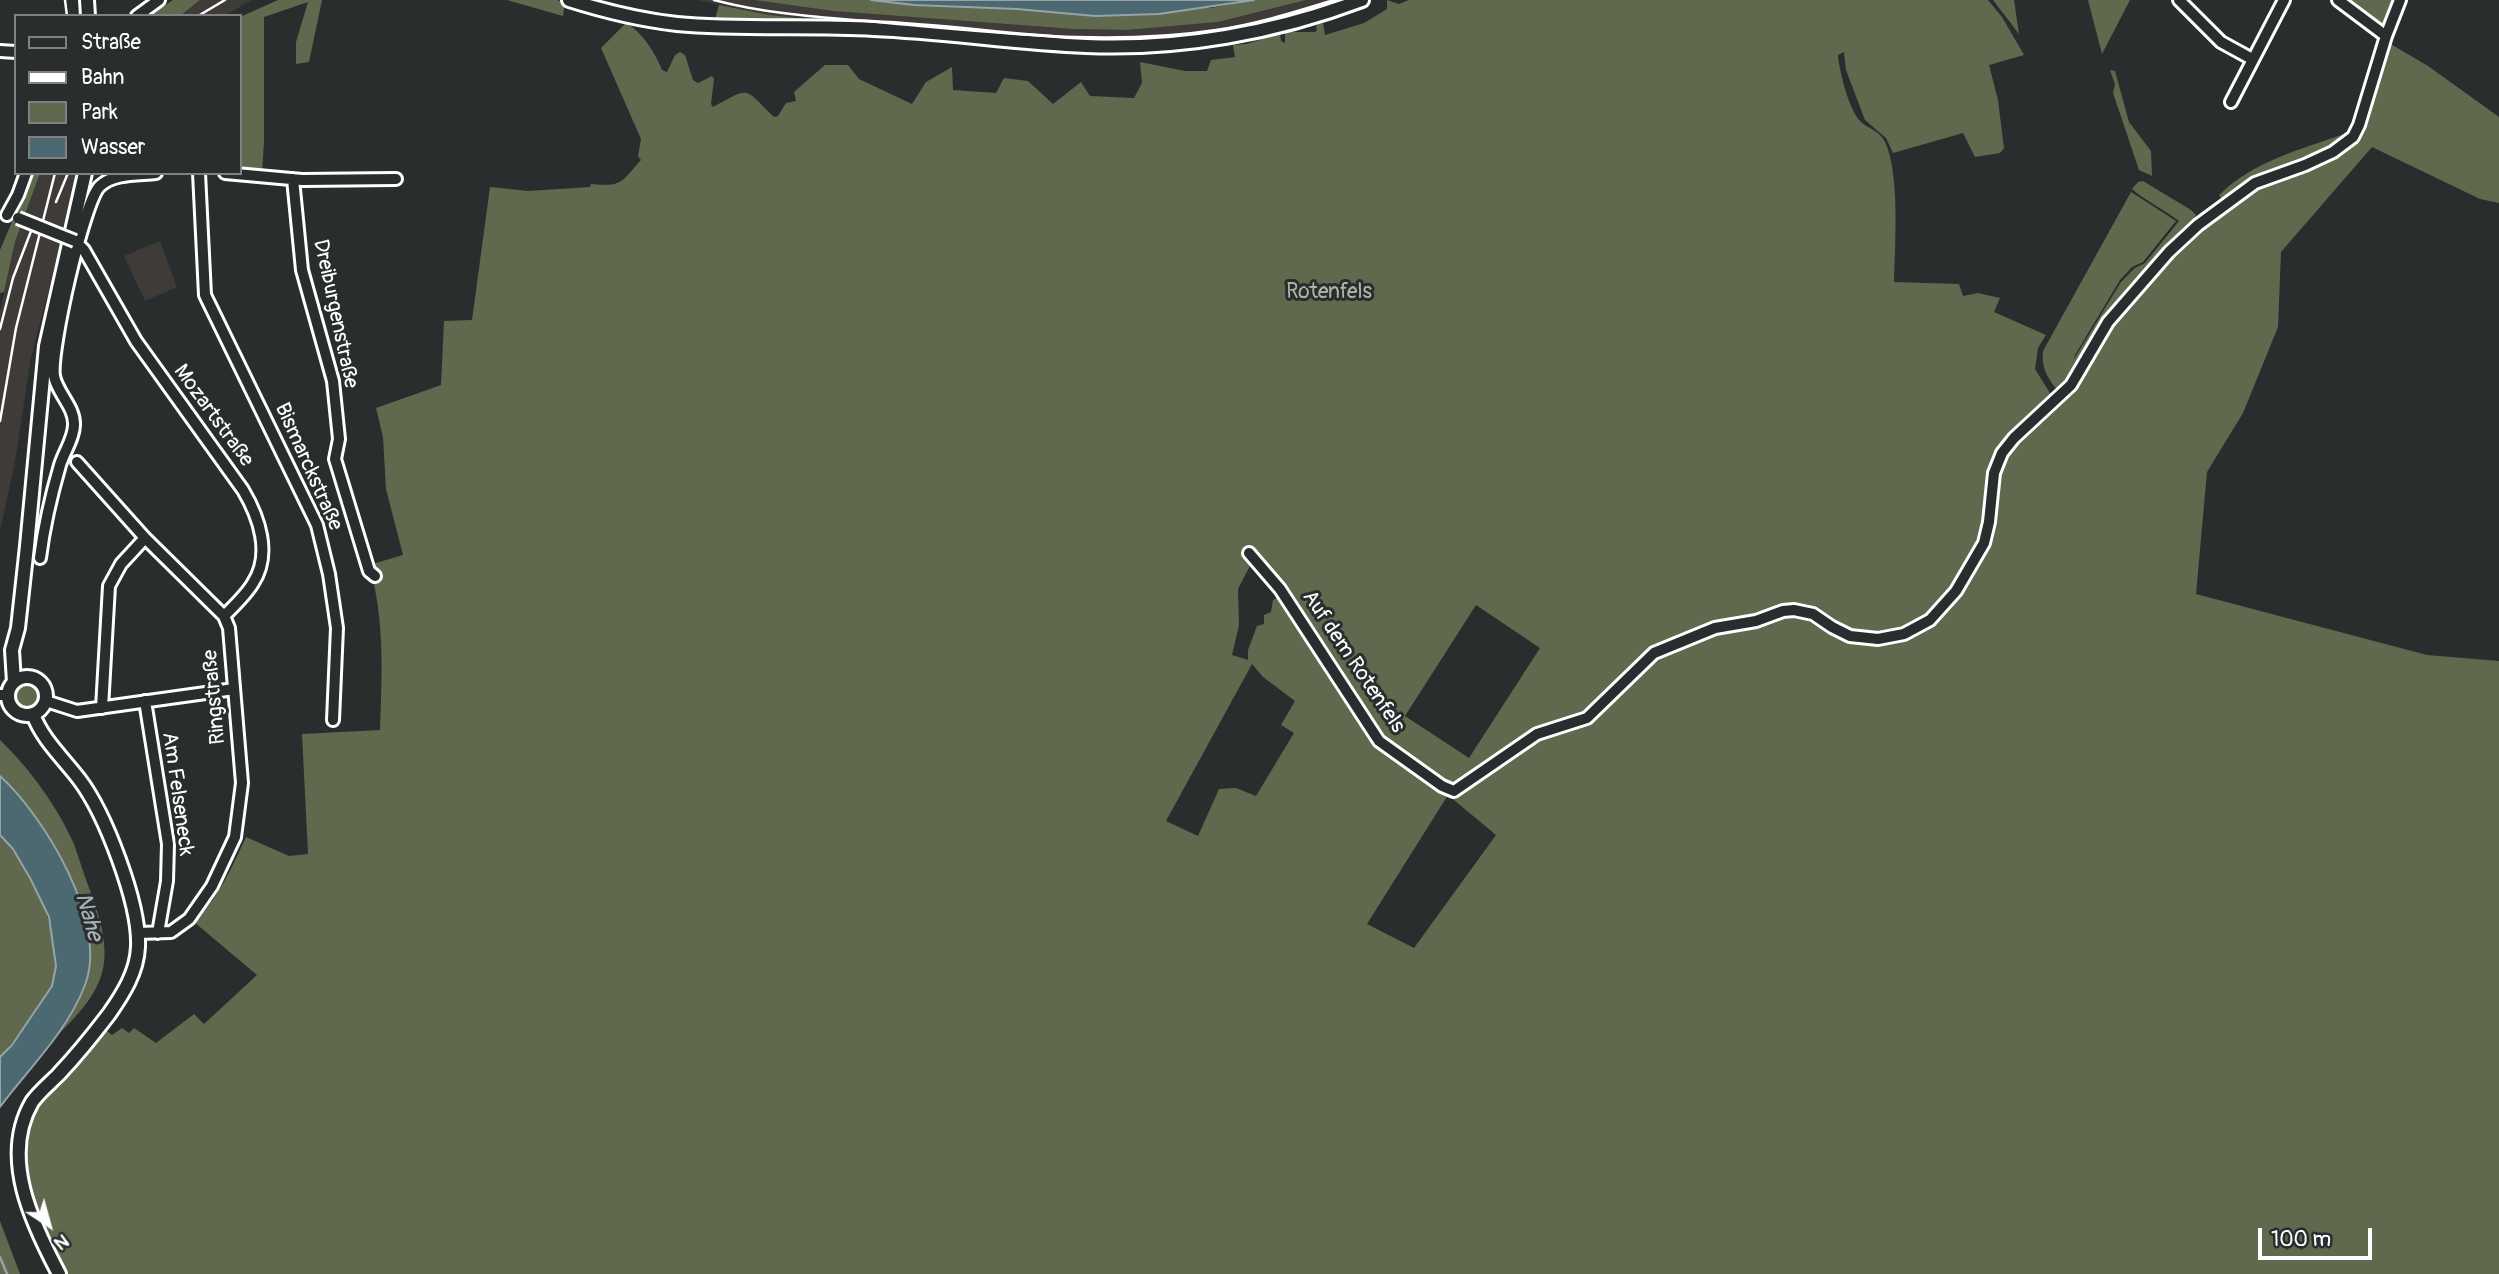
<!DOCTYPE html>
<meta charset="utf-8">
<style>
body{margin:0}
#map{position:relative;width:2499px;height:1274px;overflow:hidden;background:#2a2d2e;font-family:Pangolin,sans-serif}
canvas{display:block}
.legend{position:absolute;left:14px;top:14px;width:228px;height:161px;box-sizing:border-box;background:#2a2d2e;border:2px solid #7f8182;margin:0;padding:9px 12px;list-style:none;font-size:21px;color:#fff}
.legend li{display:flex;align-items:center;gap:14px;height:35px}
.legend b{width:35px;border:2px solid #7f8182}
.north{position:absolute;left:14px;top:1190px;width:70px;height:70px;-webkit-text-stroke:5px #2a2d2e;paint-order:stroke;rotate:144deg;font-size:19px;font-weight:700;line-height:28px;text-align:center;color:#fff}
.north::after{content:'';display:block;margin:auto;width:24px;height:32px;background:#fff;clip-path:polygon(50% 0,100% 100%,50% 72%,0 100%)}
.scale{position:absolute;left:2258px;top:1228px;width:114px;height:32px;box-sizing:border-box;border:4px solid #fff;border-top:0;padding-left:9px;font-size:21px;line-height:24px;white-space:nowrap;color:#fff;-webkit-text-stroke:5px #2a2d2e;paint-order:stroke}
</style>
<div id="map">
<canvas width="2499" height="1274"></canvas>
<ul class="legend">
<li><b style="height:9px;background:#2a2d2e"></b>Straße</li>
<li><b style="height:9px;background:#fff"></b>Bahn</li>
<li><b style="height:19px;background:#60684e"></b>Park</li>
<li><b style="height:19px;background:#4c6870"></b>Wasser</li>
</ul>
<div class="north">N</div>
<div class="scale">100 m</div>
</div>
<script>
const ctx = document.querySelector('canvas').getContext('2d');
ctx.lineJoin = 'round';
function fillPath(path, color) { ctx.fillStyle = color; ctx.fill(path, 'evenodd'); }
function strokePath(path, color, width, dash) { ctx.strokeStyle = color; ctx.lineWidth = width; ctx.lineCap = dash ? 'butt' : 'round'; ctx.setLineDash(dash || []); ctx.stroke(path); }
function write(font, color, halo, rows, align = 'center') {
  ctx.font = font + ' Pangolin,sans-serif'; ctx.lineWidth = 6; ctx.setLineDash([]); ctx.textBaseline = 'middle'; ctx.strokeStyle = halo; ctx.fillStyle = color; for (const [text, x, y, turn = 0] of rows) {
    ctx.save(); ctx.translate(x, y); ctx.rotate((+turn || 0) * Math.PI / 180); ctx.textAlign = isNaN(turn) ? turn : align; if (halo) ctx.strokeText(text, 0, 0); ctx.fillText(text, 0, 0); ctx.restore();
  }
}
fillPath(new Path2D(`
 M 200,0 L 252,0 L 224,16 L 180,16 Z
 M 697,0 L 754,0 L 833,11 L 1073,29 L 1127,30 L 1218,22 L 1306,0 L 1344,0 L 1281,20 L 1217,33 L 1130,41 L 1071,40 L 833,22 L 770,15 Z
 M 40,173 L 77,173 L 73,199 L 31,357 L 15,462 L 0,531 L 0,311 L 15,242 Z
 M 160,241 L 177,287 L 145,301 L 124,256 Z`), '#3e3b39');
fillPath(new Path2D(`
 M 173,0 L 200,0 L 180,16 L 149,16 Z
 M 278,0 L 322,0 L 309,62 L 296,64 L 296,42 L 308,2 L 264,17 L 264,142 L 262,173 L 240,172 L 240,17 Z
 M 507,0 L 557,0 L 565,3 L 563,16 Z
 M 754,0 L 871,0 L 914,5 L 1017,9 L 1211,8 L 1254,0 L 1306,0 L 1218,22 L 1127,30 L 1073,29 L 833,11 Z
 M 1387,0 L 1399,4 L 1409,0 L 1988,0 L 2002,17 L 2024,55 L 1989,65 L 1998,100 L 2004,148 L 2000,153 L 1975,157 L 1963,133 L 1893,153 L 1886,138 L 1865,120 L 1846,70 L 1844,52 L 1838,55 C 1839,70 1849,110 1860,121 C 1868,129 1879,130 1885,142 C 1900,173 1895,246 1894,282 L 1959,284 L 1963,296 L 1978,293 L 2000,298 L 1994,312 L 2046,335 L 2038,348 L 2035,369 L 2058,406 L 2081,378 L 2099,344 L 2116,321 L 2171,255 L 2207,223 L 2262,183 L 2352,144 L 2389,43 L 2428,66 L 2499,117 L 2499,203 L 2480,199 L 2372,147 L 2281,252 L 2278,327 L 2243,413 L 2207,472 L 2196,594 L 2427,655 L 2499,661 L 2499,1274 L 64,1274 L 24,1191 L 21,1133 L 33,1111 L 103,1028 L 112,1035 L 122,1028 L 129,1033 L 134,1028 L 156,1043 L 194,1014 L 204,1024 L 257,975 L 194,922 C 219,898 232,867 246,837 L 289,856 L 308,854 L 302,734 L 380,730 C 382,676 385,618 369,565 L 403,555 L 386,489 L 383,437 L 376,408 L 441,385 L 444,321 L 472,320 L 490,187 L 528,191 L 590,187 L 591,184 C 623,187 620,183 641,160 L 638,156 L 641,139 L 601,48 L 626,23 C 642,32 655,52 662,70 L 667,72 L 675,55 L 680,52 L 685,55 L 693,80 L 698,83 L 712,76 L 714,79 L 711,104 L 713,107 C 751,86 743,87 774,117 L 778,116 L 786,103 L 796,101 L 794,92 L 825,65 L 848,65 L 859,79 L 912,104 L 926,82 L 952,67 L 953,90 L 996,93 L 1004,78 L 1028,81 L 1053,104 L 1081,82 L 1090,96 L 1134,98 L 1142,83 L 1140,62 L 1185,71 L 1207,71 L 1211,60 L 1235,57 L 1233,45 L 1246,44 L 1280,34 L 1281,41 L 1285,43 L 1285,32 L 1315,32 L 1317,30 L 1316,27 L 1318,24 L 1323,23 L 1325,35 L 1364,23 L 1387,9 ZM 1252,562 L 1282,595 L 1273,600 L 1271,612 L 1264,615 L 1264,624 L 1257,626 L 1248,650 L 1248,660 L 1232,655 L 1239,625 L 1238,589 ZM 1476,605 L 1540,648 L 1469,758 L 1405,716 ZM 1252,664 L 1263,677 L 1295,701 L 1281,725 L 1294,733 L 1256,796 L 1236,788 L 1219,789 L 1198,836 L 1166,821 ZM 1448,795 L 1496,835 L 1414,948 L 1367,924 Z
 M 1993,0 L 2014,0 L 2019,34 Z
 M 2088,0 L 2130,0 L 2102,54 Z
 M 2344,0 L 2394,0 L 2387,20 L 2382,27 Z
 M 719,5 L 770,15 L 833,22 L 714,23 Z
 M 2110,70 L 2115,71 L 2129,122 L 2151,151 L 2152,176 L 2139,170 L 2113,93 L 2115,84 Z
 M 2344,134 L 2346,138 L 2337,145 L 2286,167 L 2227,199 L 2222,200 L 2219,195 C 2254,161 2299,150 2344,134 Z
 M 33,173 L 40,173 L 15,242 L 4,292 L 0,293 L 0,250 Z
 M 2143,181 L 2191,210 L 2196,215 L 2188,227 L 2164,251 L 2075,371 L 2057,390 C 2047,377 2041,367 2043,351 L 2131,192 L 2176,221 L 2143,262 L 2132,267 L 2120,280 L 2075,355 L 2074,359 L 2121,282 L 2135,268 L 2145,263 L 2179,221 C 2165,210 2144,200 2132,189 L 2138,182 Z
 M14 695a13 13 0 1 1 26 0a13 13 0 1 1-26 0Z
 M 0,740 C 30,769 57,806 74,844 C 79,858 83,872 88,885 C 98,911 110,945 102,973 C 95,998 76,1016 59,1034 L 84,987 L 89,973 L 90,934 L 75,891 L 0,776 Z
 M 0,835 C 29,867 50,907 54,950 C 55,962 57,976 51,987 C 42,1005 14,1042 0,1057 Z
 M 0,1221 L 20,1274 L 0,1274 Z`), '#60684e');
const water = new Path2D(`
 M 871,0 L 1254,0 L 1159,14 L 1095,16 L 1017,9 L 914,5 Z
 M 0,776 C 45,817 109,923 85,985 C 67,1032 30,1067 0,1107 L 0,1057 L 12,1045 L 52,986 L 56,966 L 49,917 L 30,878 L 13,849 L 0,835 Z`);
fillPath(water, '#4c6870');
strokePath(water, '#94a4a9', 2);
strokePath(new Path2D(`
 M 0,1257 L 7,1274`), '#94a4a9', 2.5);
const minor = new Path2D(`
 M 2179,0 L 2221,42 L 2252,59
 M 2338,0 L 2386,36
 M 137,16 L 159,0
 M 0,51 L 16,52
 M 2231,102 L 2284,0
 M 199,173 L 205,295 L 317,525 L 329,574 L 337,628 L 333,720
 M 225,173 L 302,180 L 396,179
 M 293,179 L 302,270 L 333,381 L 339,439 L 335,459 L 369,571 L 375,576
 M 7,215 L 18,195 L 26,173
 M 75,241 L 84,250 L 136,341 L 243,490 C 259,517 272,554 253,583 C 246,595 234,606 224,616
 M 77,462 L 145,538 L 224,616 L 229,628 L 242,783 L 235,837 L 212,886 L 189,919 L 171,932 L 137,933
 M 1249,553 L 1280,589 L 1379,741 L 1442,786 L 1454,791 L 1537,734 L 1587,718 L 1654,653 L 1715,628 L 1756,621 L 1783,611 L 1794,610 L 1813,614 L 1832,627 L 1850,636 L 1878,639 L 1904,634 L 1930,620 L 1956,591 L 1984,543 L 1989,522 L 1994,473 L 2002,453 L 2014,438 L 2071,385 L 2108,322 L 2169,252 L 2198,225 L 2255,183 L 2305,165 L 2333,152 L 2353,137 L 2359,125 L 2386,36 L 2400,0
 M 40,558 C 44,526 51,496 60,465 C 64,452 74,438 74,425 C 75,407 57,393 54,376 C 50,351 84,201 100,186 C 114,173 138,175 156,173
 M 0,695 L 8,695
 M 46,701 L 77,711 L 234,689
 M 145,701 L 168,844 L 167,881 L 158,933
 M 102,708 L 109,586 L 121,564 L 145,538`);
const major = new Path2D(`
 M 87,0 L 88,16
 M 569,0 C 604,11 640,20 677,24 C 742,30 809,25 874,29 C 945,32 1015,43 1086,46 C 1179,50 1275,33 1362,0
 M8 696a19 19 0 1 1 38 0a19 19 0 1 1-38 0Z
 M 14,682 L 12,650 L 18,628 L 27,546 L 46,346 L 85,173
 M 33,714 C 42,739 63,758 79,779 C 105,813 140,904 138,947 C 137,972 123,994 109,1014 C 93,1035 76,1056 58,1075 C 49,1084 39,1092 32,1102 C 0,1157 32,1223 59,1274`);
strokePath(minor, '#fff', 16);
strokePath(major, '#fff', 18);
strokePath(minor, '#2a2d2e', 10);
strokePath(major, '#2a2d2e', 12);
strokePath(new Path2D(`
 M 65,0 L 67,16
 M 714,0 C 774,16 837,18 898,24 C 1003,33 1111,46 1216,30 C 1257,24 1295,12 1334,0
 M 198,16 L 225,0
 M 56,202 L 68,173
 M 0,329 L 13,278 L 33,226
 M 0,421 L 16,328 L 55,173`), '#fff', 2.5);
const minorBridge = new Path2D(`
 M 18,218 L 75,241`);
strokePath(minorBridge, '#fff', 16, []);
strokePath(minorBridge, '#2a2d2e', 10);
write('21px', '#b0b4a6', '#2a2d2e', [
 ["Rotenfels",1329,293]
]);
write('21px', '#fff', '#2a2d2e', [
 ["Dreiburgenstraße",335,314,78],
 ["Mozartstraße",213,416,54],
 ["Bismarckstraße",308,467,66],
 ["Auf dem Rotenfels",1353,662,56],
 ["Ringstraße",215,697,-95],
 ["Am Felseneck",177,794,82]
]);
write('italic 23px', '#a6b4b8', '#2a2d2e', [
 ["Nahe",88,917,74]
]);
</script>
